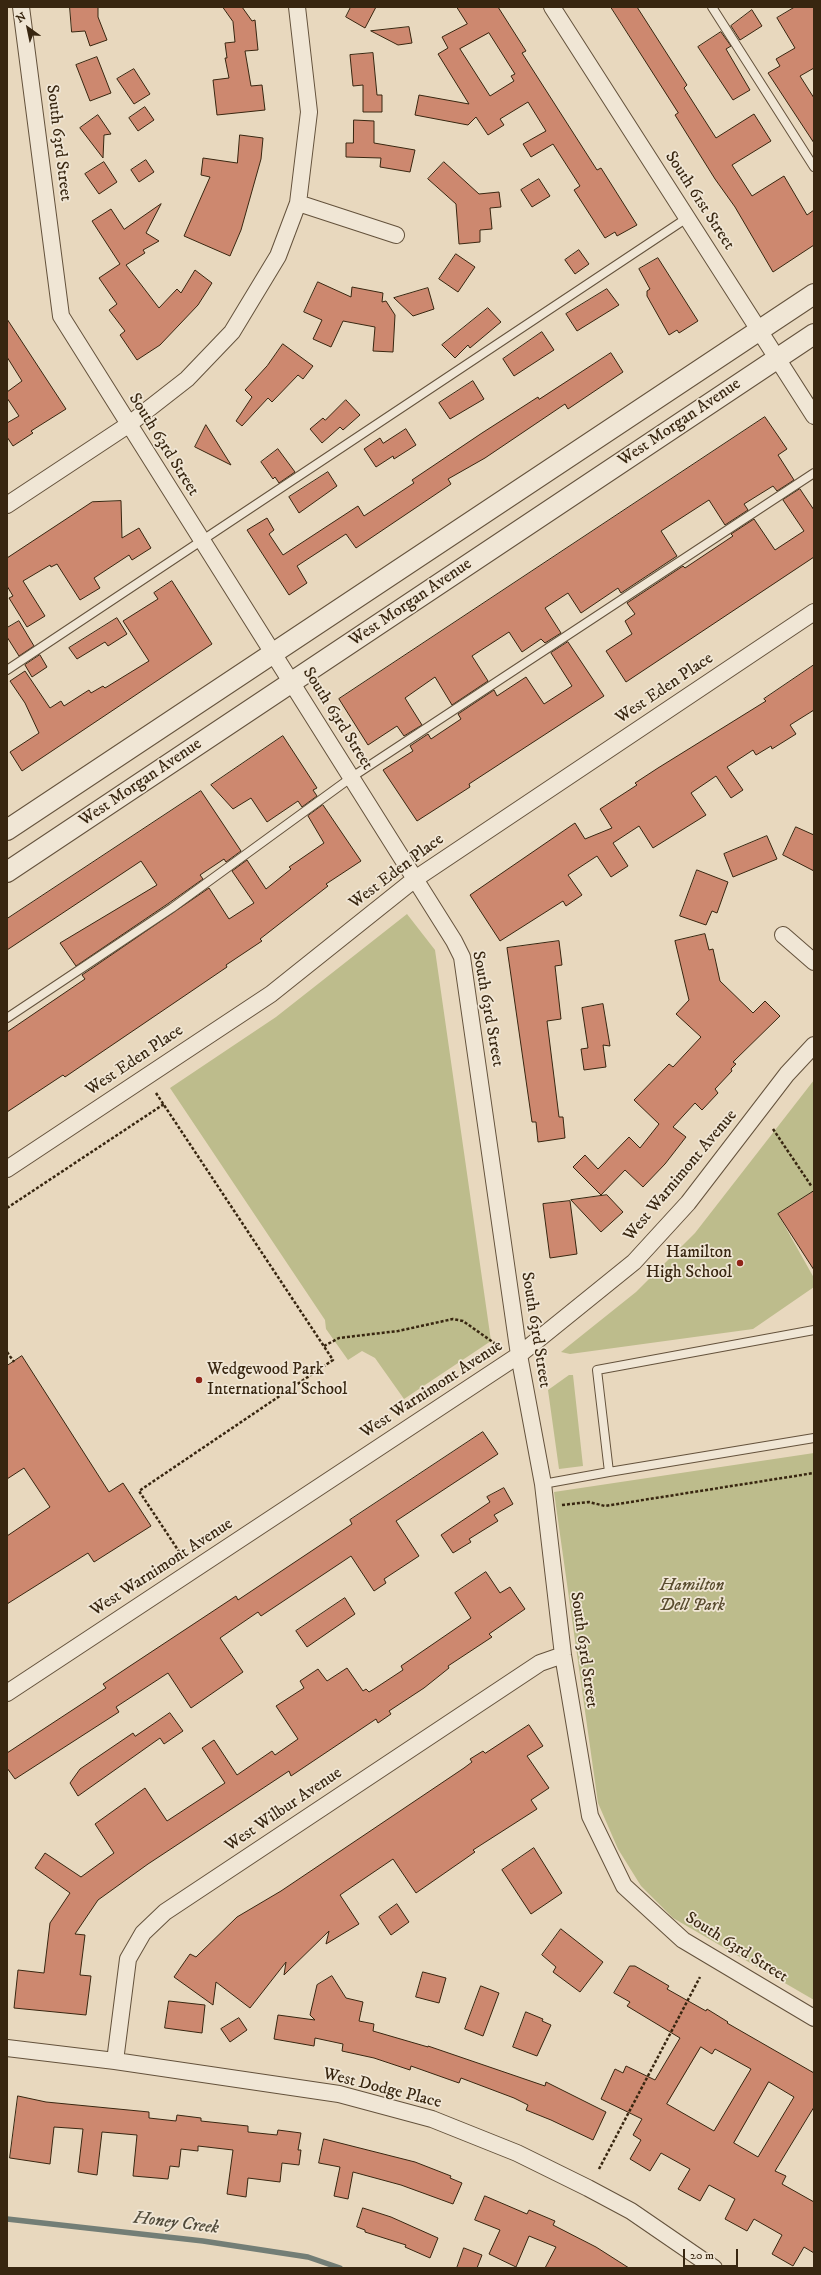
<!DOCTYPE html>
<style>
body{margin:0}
#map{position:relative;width:821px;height:2275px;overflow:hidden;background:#e8d8be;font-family:"IM FELL DW Pica",serif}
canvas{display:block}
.frame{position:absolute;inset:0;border:8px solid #382610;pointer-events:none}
.north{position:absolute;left:8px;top:8px;width:40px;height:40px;-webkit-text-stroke:3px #f0e6d5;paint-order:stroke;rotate:327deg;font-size:11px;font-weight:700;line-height:16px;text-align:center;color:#382610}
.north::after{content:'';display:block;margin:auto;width:14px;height:18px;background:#382610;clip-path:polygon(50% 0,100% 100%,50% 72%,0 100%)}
.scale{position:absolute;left:683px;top:2249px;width:55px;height:18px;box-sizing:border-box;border:2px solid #382610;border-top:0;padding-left:5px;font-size:12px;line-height:14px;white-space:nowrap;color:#382610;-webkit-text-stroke:3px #f0e6d5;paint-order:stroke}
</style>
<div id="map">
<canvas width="821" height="2275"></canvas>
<div class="frame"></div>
<div class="north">N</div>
<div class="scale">20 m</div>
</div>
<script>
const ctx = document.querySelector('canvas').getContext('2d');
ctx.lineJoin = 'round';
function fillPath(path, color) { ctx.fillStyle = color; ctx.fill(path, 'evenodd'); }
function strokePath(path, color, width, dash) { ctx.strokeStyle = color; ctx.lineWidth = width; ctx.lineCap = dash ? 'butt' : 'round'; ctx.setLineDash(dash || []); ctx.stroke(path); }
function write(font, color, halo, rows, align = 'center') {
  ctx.font = font + ' "IM FELL DW Pica",serif'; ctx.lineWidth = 3.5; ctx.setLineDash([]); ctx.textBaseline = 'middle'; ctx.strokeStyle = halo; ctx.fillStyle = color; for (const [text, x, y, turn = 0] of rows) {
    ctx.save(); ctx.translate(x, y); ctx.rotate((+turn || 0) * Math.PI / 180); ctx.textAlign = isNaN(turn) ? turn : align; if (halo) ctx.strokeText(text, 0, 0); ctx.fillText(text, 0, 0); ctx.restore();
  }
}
fillPath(new Path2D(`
 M 407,914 L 435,950 L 491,1341 L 404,1399 L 375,1358 L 362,1351 L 348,1360 L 326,1329 L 325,1320 L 170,1088 L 276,1017 Z
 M 814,1080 L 814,1191 L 778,1214 L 814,1278 L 814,1287 L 753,1329 L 570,1354 L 561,1352 L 636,1292 L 695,1233 Z
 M 569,1375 L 573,1375 L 583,1466 L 559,1469 L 548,1390 Z
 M 814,1453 L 814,2000 L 673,1918 L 641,1886 L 618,1849 L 598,1803 L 554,1492 Z`), '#bdbc8c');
strokePath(new Path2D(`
 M 7,2219 L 203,2241 L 308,2257 L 340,2268`), '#737e76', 5.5);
const building = new Path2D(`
 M 70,7 L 98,7 L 98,17 L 107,40 L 90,46 L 85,31 L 72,32 Z
 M 223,7 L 242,7 L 252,21 L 255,20 L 258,50 L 245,51 L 251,86 L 262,85 L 265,110 L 217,115 L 213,80 L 229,78 L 225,58 L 227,58 L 225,43 L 235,42 L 233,22 Z
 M 351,7 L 376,7 L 365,28 L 346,17 Z
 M 457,7 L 498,7 L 526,51 L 522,53 L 597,170 L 601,168 L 637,225 L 617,236 L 615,232 L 605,238 L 574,190 L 580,186 L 553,144 L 531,157 L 523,144 L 546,131 L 528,102 L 500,119 L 504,125 L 488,135 L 476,117 L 468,125 L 415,115 L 419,95 L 469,104 L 438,54 L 448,48 L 442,37 L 467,24 ZM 489,33 L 515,74 L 511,76 L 514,81 L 490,96 L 460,49 Z
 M 611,7 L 637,7 L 687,85 L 684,88 L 716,138 L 754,114 L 771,141 L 732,165 L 752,196 L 784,176 L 807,215 L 814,210 L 814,245 L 773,272 L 735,207 L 715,179 L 675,115 L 678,113 Z
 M 795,7 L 814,7 L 814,68 L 800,76 L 814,98 L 814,143 L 768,73 L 780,66 L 776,59 L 795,48 L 777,18 Z
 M 752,10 L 762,26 L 740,40 L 731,26 Z
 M 409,27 L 412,43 L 398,45 L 371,31 Z
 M 721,32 L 731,46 L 726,49 L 750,90 L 733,100 L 698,47 Z
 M 373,53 L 377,95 L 382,95 L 382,112 L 363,112 L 363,85 L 353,86 L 350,55 Z
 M 97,57 L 111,93 L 90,101 L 76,65 Z
 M 134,69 L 150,94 L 134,104 L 117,79 Z
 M 145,107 L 154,120 L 138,131 L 129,118 Z
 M 98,115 L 111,134 L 104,135 L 103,158 L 80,128 Z
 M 354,120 L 374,121 L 374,143 L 415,150 L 410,172 L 380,167 L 381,158 L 346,157 L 346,143 L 353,143 Z
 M 240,135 L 263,138 L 261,159 L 241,230 L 230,256 L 184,236 L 210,177 L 201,175 L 203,158 L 237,163 Z
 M 146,160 L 154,172 L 139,182 L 131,170 Z
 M 104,162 L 117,182 L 99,194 L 85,174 Z
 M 444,162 L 479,194 L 499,192 L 501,207 L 490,208 L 492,229 L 480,230 L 480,242 L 459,244 L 456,204 L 428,179 Z
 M 539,179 L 550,196 L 532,207 L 521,190 Z
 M 161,204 L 146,233 L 159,241 L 143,250 L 145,253 L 126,265 L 159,308 L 177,289 L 181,293 L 195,270 L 212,283 L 198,305 L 160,345 L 137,360 L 120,335 L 125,331 L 109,310 L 117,304 L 99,278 L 120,264 L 92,221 L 111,209 L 124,229 Z
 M 579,250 L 589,264 L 575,274 L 565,260 Z
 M 456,254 L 475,267 L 458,292 L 439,279 Z
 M 658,258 L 698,321 L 679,333 L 677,330 L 669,335 L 647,296 L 647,291 L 650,289 L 639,269 Z
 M 318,282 L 351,297 L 352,287 L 383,293 L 382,302 L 386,301 L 395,315 L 393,352 L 373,351 L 375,327 L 343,321 L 331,347 L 313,339 L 322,320 L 304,312 Z
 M 428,288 L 434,309 L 413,316 L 394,298 Z
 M 607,289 L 619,305 L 577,331 L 566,314 Z
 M 488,308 L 501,322 L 470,348 L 468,345 L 455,358 L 442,345 Z
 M 7,319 L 66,409 L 31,431 L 33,433 L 13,446 L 7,437 L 7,423 L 19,416 L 7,398 L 7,392 L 22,381 L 7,357 Z
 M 542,332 L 554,350 L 514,376 L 503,359 Z
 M 283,344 L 313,366 L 303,379 L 298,375 L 272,402 L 268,398 L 242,426 L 236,421 L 252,397 L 245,390 L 267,366 Z
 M 611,353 L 623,372 L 568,409 L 565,404 L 485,458 L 448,479 L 451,484 L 356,548 L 346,534 L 297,566 L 307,583 L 289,595 L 247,530 L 267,518 L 274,530 L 269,534 L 283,555 L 358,506 L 364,516 L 414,483 L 412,480 L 482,433 L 538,397 L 539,399 Z
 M 473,381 L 484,399 L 450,419 L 439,403 Z
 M 346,400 L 360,415 L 343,430 L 340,427 L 322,443 L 310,429 L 323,418 L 325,420 Z
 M 765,417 L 787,449 L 778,455 L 794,480 L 777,491 L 773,486 L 744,504 L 748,510 L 725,525 L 709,500 L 661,531 L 677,556 L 621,593 L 618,588 L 581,613 L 568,593 L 545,608 L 561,633 L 545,643 L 541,639 L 522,652 L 509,632 L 472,656 L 488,681 L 452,705 L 435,677 L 405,698 L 422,725 L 404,736 L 397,726 L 368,745 L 339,699 Z
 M 206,425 L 231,465 L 195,447 Z
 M 406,429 L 416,445 L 394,459 L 393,456 L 376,467 L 364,449 L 380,438 L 383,443 Z
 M 278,449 L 295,472 L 279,483 L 275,477 L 273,479 L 261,462 Z
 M 328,472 L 337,486 L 299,513 L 289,497 Z
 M 800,489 L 814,510 L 814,557 L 626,682 L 606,651 L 632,634 L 625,621 L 635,614 L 627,603 L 683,566 L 685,568 L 733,536 L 731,534 L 754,519 L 775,550 L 804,531 L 783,500 Z
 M 121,501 L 122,538 L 139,528 L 151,548 L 132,560 L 129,555 L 94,578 L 100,588 L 80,600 L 57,564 L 51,567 L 50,565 L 23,581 L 45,616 L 27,627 L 9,598 L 13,596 L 7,586 L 7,558 L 92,502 Z
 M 172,581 L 212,644 L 22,771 L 10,752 L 39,733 L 25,703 L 10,681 L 25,671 L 50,708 L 61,701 L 64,706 L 89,690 L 91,693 L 103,686 L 105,688 L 149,661 L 123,621 L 158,599 L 154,593 Z
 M 117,618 L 127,634 L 108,646 L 105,642 L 77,659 L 69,648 Z
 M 19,621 L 34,646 L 19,656 L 7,637 L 7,628 Z
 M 568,642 L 604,696 L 469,784 L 470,787 L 417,821 L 383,770 L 413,751 L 410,746 L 428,734 L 431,739 L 461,719 L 458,714 L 494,690 L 497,696 L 526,677 L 544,704 L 572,686 L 551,653 Z
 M 40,655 L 47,667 L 32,677 L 25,665 Z
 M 814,665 L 814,710 L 790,725 L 796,734 L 772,749 L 771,746 L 756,755 L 753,750 L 727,767 L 743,790 L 731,798 L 716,776 L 691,793 L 706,815 L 653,848 L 639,826 L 613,843 L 628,866 L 611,877 L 597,856 L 568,875 L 582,895 L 566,906 L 563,901 L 500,941 L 470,895 L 575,823 L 585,839 L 612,828 L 600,809 L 637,785 L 635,783 L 658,768 L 766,701 L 764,699 Z
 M 283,736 L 317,788 L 313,790 L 317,796 L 302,807 L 298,801 L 267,822 L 251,798 L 233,809 L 211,785 Z
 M 201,791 L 241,851 L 226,862 L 224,859 L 200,875 L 203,879 L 169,903 L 76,966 L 60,943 L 157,885 L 141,861 L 7,950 L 7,919 Z
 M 323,805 L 361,861 L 326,884 L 328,886 L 260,939 L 262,941 L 226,965 L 227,967 L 65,1077 L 63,1075 L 7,1112 L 7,1032 L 85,979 L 82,975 L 209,888 L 229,919 L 254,903 L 232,871 L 247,860 L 266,889 L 291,869 L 289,867 L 324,843 L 308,816 Z
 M 796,827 L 814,835 L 814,871 L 783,855 Z
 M 767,836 L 777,859 L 733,877 L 724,854 Z
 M 697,870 L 728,882 L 717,913 L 712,911 L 706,925 L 680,916 Z
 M 705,934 L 709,950 L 713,949 L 720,981 L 753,1013 L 765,1001 L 780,1016 L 733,1062 L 736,1064 L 731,1069 L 732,1071 L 715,1089 L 718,1093 L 702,1110 L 695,1103 L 673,1127 L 686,1137 L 665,1164 L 643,1187 L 625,1170 L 601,1195 L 573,1167 L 585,1155 L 598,1169 L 629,1137 L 640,1148 L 659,1124 L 634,1100 L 669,1064 L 673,1067 L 701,1037 L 676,1014 L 689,1000 L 675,941 Z
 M 559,941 L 562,965 L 555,966 L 561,1019 L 547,1021 L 559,1117 L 563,1117 L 565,1138 L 538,1142 L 536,1122 L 532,1122 L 507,948 Z
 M 603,1004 L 610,1046 L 603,1045 L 606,1067 L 584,1070 L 581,1049 L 588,1048 L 582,1008 Z
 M 814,1191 L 814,1270 L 778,1214 Z
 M 607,1195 L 623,1212 L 601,1232 L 571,1200 Z
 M 570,1201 L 577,1254 L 550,1258 L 543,1204 Z
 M 22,1356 L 109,1492 L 123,1483 L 151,1526 L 94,1562 L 88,1553 L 7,1604 L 7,1536 L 50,1507 L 24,1468 L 7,1479 L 7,1366 Z
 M 483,1432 L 498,1454 L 396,1521 L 419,1556 L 384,1579 L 386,1583 L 374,1591 L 351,1556 L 261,1616 L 258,1612 L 220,1638 L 243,1672 L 191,1708 L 168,1673 L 116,1707 L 119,1712 L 15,1779 L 7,1768 L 7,1753 L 106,1688 L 103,1684 L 130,1666 L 236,1596 L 238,1600 L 352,1524 L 350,1520 Z
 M 504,1488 L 513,1504 L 494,1515 L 498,1521 L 469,1539 L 471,1542 L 453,1553 L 441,1535 L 490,1502 L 487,1497 Z
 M 486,1572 L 500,1593 L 510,1587 L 525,1609 L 489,1634 L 492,1637 L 448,1666 L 449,1668 L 424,1688 L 389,1711 L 391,1714 L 378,1723 L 376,1719 L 291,1776 L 289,1771 L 148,1864 L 98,1900 L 75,1934 L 85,1935 L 80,1975 L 91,1976 L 86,2015 L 14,2008 L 18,1970 L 44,1973 L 50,1923 L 70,1893 L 35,1868 L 45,1853 L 81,1877 L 114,1853 L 95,1824 L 145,1788 L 167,1821 L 225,1783 L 202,1748 L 214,1740 L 237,1775 L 272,1751 L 275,1755 L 298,1739 L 276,1706 L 304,1688 L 300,1681 L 318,1669 L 327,1681 L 347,1668 L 363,1691 L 366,1689 L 369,1692 L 374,1689 L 403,1670 L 401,1666 L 471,1618 L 455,1593 Z
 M 345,1598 L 355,1614 L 307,1647 L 296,1631 Z
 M 170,1713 L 183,1731 L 164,1744 L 160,1738 L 78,1796 L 70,1783 L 80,1769 L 133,1733 L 135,1736 Z
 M 529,1725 L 543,1746 L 527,1756 L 549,1788 L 531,1800 L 537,1809 L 473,1850 L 475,1852 L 416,1893 L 393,1859 L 340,1895 L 359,1924 L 326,1944 L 329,1931 L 284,1975 L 286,1962 L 250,2008 L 216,1982 L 213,2005 L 174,1977 L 190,1954 L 196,1957 L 237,1917 L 281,1891 L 464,1768 L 472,1762 L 470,1759 L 483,1751 L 485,1753 Z
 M 534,1848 L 562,1893 L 531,1914 L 502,1870 Z
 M 397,1904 L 409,1922 L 391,1935 L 379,1917 Z
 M 561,1929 L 603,1962 L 580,1992 L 553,1972 L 556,1967 L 542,1955 Z
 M 630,1966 L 635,1966 L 669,1986 L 667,1989 L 706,2011 L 707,2009 L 728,2022 L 727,2023 L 814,2073 L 814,2107 L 775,2171 L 786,2176 L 782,2184 L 814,2202 L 814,2253 L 804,2247 L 793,2266 L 772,2254 L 782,2235 L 754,2219 L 747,2231 L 725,2219 L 735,2199 L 709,2185 L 700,2201 L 678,2189 L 690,2169 L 661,2153 L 650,2171 L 630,2159 L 641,2140 L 633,2135 L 642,2119 L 601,2099 L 615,2069 L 623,2073 L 626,2066 L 655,2080 L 680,2038 L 627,2006 L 630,2002 L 614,1993 ZM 701,2047 L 712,2054 L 715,2049 L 751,2069 L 714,2131 L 667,2104 ZM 769,2082 L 794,2097 L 758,2157 L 734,2143 Z
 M 423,1972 L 446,1978 L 439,2003 L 416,1997 Z
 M 332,1976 L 346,1998 L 363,2002 L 359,2021 L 374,2024 L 373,2031 L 428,2047 L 428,2046 L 545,2086 L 546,2082 L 606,2112 L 593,2140 L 551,2120 L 526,2110 L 528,2105 L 514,2098 L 461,2078 L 459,2083 L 411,2066 L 410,2070 L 374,2058 L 342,2051 L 343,2044 L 315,2038 L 314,2046 L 274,2039 L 278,2015 L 315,2020 L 310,2015 L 317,1985 Z
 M 481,1986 L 499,1993 L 483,2036 L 465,2029 Z
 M 169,2001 L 205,2005 L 202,2033 L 165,2028 Z
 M 526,2012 L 543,2019 L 542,2021 L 551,2025 L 537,2056 L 513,2047 Z
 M 239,2018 L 247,2030 L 230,2042 L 221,2029 Z
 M 18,2096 L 46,2102 L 149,2112 L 149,2118 L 176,2121 L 177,2115 L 201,2118 L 201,2121 L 248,2126 L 248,2132 L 277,2135 L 278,2130 L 301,2133 L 298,2150 L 301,2150 L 299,2165 L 282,2163 L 280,2182 L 248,2178 L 246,2197 L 227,2194 L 233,2150 L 198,2146 L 198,2151 L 181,2149 L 179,2167 L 170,2166 L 168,2179 L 133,2176 L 137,2135 L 102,2132 L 97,2175 L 78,2172 L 83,2129 L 54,2127 L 50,2164 L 10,2158 Z
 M 324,2139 L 415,2162 L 451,2176 L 450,2178 L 462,2183 L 453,2204 L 401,2185 L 353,2172 L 348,2199 L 334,2196 L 340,2167 L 319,2163 Z
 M 485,2196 L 527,2214 L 529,2210 L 555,2221 L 553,2225 L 596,2247 L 629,2268 L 545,2268 L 556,2247 L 529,2236 L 516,2267 L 489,2254 L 500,2230 L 475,2220 Z
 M 363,2208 L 391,2217 L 438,2238 L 430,2258 L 405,2247 L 406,2245 L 365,2232 L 365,2230 L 357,2227 Z
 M 464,2248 L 482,2255 L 477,2268 L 457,2268 Z`);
fillPath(building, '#cd886f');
strokePath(building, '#382610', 1);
const service = new Path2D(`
 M 712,7 L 814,167
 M 7,670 L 687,218
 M 7,1018 L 172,908 L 352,777 L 814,473
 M 609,1472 L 814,1438
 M 543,1484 L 609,1472 L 597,1370 L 814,1330`);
const minor = new Path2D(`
 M 21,7 L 61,316 L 454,941 L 462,957 L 519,1355 L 543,1484 L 563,1655 L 590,1816 L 624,1886 L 683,1940 L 814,2018
 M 552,7 L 814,416
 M 298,203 L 396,235
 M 7,505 L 128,425 L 187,379 L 232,332 L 278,256 L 298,203 L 309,112 L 297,7
 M 783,935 L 814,962
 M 7,1169 L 271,994 L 415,879 L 814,612
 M 7,1693 L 519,1355 L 634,1262 L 688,1203 L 787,1074 L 814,1045
 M 7,2048 L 115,2061 L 339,2094 L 432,2119 L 517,2153 L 588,2188 L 631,2211 L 714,2268
 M 115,2061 L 128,1959 L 143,1933 L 165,1912 L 540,1663 L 563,1655`);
const tertiary = new Path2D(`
 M 7,830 L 814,294
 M 7,872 L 814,334`);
strokePath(service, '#64523c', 10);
strokePath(minor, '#64523c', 18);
strokePath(tertiary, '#64523c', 22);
strokePath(new Path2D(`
 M 156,1093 L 333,1360 L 139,1491 L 180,1553
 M 773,1129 L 812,1187
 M 7,1208 L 164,1104
 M 324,1346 L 339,1338 L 398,1331 L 453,1319 L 463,1321 L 497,1345
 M 7,1352 L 14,1362
 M 562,1505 L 589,1502 L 605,1506 L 814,1473
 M 599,2169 L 700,1977`), '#382610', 2.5, [3, 2]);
strokePath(service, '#f0e6d5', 8);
strokePath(minor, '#f0e6d5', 16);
strokePath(tertiary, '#f0e6d5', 20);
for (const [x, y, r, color] of [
 [740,1263,4,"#8f2418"],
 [199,1380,4,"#8f2418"]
]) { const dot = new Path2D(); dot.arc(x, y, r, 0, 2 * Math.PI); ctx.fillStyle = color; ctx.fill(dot); strokePath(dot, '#f0e6d5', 1.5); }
write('17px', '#382610', '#f0e6d5', [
 ["South 63rd Street",58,143,83],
 ["South 61st Street",699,201,57],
 ["West Morgan Avenue",680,423,-34],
 ["South 63rd Street",163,445,58],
 ["West Morgan Avenue",411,603,-34],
 ["West Eden Place",665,689,-34],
 ["South 63rd Street",337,719,58],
 ["West Morgan Avenue",141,783,-34],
 ["West Eden Place",397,872,-37],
 ["South 63rd Street",487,1009,80],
 ["West Eden Place",135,1061,-34],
 ["West Warnimont Avenue",681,1176,-50],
 ["South 63rd Street",535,1330,81],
 ["West Warnimont Avenue",432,1390,-33],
 ["West Warnimont Avenue",162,1568,-33],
 ["South 63rd Street",583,1650,82],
 ["West Wilbur Avenue",284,1810,-34],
 ["South 63rd Street",736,1948,32],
 ["West Dodge Place",382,2089,14]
]);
write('17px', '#382610', '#f0e6d5', [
 ["Hamilton",732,1253],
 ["High School",732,1273],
 ["Wedgewood Park",207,1370,"left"],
 ["International School",207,1390,"left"]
], 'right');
write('italic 17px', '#594c2f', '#f0e6d5', [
 ["Hamilton",692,1586],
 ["Dell Park",692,1606]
]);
write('italic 18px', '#504a3a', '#f0e6d5', [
 ["Honey Creek",176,2224,7]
]);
</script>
